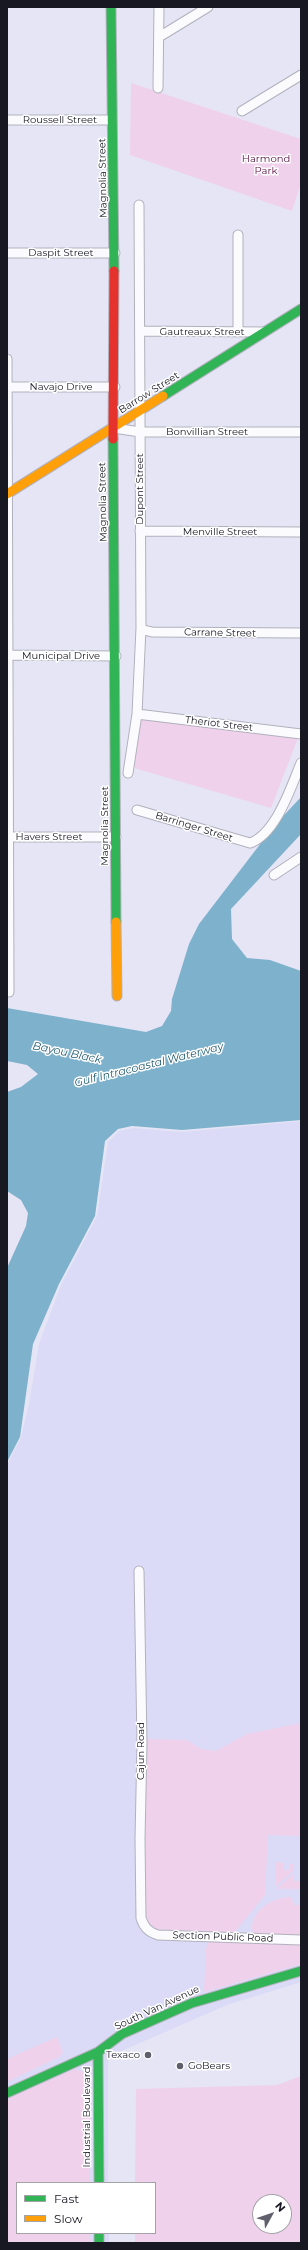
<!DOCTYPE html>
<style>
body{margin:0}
#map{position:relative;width:308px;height:2250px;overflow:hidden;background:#e5e5f6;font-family:Montserrat,sans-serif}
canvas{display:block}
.frame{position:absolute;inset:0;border:8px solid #181823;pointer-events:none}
.legend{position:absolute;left:16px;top:2182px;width:140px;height:52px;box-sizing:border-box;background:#fff;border:1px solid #a3a3a7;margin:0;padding:5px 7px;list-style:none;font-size:12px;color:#181823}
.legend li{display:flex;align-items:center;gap:8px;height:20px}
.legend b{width:20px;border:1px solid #a3a3a7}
.north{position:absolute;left:252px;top:2194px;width:40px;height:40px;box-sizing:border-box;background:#fff;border:1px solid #a3a3a7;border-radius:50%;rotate:50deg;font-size:11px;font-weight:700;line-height:16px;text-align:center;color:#181823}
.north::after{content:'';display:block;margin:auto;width:14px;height:18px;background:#60606d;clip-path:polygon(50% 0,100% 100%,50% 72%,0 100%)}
</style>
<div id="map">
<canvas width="308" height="2250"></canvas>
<div class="frame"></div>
<ul class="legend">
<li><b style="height:5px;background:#30b455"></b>Fast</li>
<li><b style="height:5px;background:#ff9f0a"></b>Slow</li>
</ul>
<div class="north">N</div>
</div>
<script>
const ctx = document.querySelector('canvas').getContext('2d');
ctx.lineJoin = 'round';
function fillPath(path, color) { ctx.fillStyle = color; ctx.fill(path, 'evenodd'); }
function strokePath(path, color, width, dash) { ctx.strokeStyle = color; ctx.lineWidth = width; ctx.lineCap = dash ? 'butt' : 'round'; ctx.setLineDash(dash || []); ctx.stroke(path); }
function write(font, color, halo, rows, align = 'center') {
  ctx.font = font + ' Montserrat,sans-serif'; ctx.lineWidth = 3; ctx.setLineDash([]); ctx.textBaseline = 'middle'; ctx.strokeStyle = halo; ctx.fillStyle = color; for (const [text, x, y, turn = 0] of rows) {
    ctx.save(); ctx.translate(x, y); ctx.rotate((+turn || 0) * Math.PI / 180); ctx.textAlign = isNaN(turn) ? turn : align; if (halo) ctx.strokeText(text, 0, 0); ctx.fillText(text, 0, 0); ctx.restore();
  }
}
fillPath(new Path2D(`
 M 301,1121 L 301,1982 L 227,2005 L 108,2057 L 108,2183 L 17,2183 L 17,2233 L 109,2233 L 109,2243 L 7,2243 L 7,1465 L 21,1437 L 29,1404 L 39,1344 L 61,1285 L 97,1216 L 108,1142 L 119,1131 L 133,1128 L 182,1132 Z`), '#dbdbf7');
fillPath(new Path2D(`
 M 131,83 L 301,139 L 301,183 L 292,211 L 130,155 Z
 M 141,717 L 298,738 L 271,808 L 134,768 Z
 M 301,1723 L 301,1836 L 268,1835 L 265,1895 L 233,1934 L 153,1929 L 144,1919 L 144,1739 L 187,1740 L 201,1749 L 216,1751 L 247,1734 Z
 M 275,1862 L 284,1863 L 284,1870 L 290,1870 L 290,1864 L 293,1864 L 293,1871 L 275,1887 Z
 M 293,1874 L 293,1881 L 301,1881 L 301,1889 L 276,1889 Z
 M 291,1897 L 294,1905 L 301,1905 L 301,1935 L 253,1933 C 247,1912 273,1897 291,1897 Z
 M 209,1941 L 301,1945 L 301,1964 L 204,1992 L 206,1948 Z
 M 57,2037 L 63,2053 L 59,2057 L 7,2082 L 7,2059 Z
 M 75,2069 L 83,2072 L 91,2106 L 90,2183 L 17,2183 L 17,2233 L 90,2233 L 91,2243 L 7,2243 L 7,2099 Z
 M 301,2076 L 301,2243 L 135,2243 L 135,2233 L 155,2233 L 155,2183 L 135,2183 L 136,2089 L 277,2085 ZM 260,2202 L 284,2202 L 284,2226 L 260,2226 Z`), '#efd1eb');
fillPath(new Path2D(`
 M 301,797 L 301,834 L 231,909 L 232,939 L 247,958 L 270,960 L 301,971 L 301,1120 L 182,1130 L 132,1126 L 118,1129 L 105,1141 L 95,1216 L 59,1284 L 33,1344 L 20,1437 L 7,1462 L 7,1268 L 26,1226 L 28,1213 L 21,1200 L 7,1191 L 7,1092 L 21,1087 L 38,1074 L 27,1065 L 7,1061 L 7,1008 L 146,1032 L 162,1026 L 171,1011 L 172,999 L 189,944 L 199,924 L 274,826 Z`), '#7eb1cb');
const street = new Path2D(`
 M 159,37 L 208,7
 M 158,88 L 159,7
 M 242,111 L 301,75
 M 7,120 L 112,120
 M 238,235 L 238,332
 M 7,253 L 115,253
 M 140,331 L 263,332
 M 7,359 L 9,992
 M 7,387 L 115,387
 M 114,428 L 140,432 L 301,432
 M 140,531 L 301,532
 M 141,628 L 144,630 L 152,632 L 301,633
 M 7,655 L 116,656
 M 137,714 L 301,734
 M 128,773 L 137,714 L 141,628 L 139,205
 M 137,810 L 250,843 C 276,834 291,787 301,763
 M 7,837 L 116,837
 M 274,875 L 301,857
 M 139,1571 L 142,1743 L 140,1839 L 141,1918 C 144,1927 148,1932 158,1935 L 301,1940`);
const fast = new Path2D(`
 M 111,7 L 114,271
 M 163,396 L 301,309
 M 113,439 L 116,922
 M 98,2052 L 99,2183
 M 7,2093 L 98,2052 L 122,2034 L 192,2003 L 301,1971
 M 99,2233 L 99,2243`);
const slow = new Path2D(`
 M 7,494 L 163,396
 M 116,922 L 117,996`);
const jam = new Path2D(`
 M 113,439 L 114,271`);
strokePath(street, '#b1b1bd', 11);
strokePath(fast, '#b1b1bd', 11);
strokePath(slow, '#b1b1bd', 11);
strokePath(jam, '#b1b1bd', 11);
strokePath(street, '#fbfbfe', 9);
strokePath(fast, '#30b455', 9);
strokePath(slow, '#ff9f0a', 9);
strokePath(jam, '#e5322d', 9);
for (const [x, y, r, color] of [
 [148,2055,4,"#60606d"],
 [180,2066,4,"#60606d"]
]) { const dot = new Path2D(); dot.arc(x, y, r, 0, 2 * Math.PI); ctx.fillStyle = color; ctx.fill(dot); strokePath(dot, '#fff', 1.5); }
write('10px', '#181823', '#fff', [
 ["Roussell Street",60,120],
 ["Magnolia Street",103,178,-91],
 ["Daspit Street",61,253],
 ["Gautreaux Street",202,332],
 ["Navajo Drive",61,387],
 ["Barrow Street",149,393,-32],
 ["Bonvillian Street",207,432],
 ["Dupont Street",140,489,-90],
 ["Magnolia Street",103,502,-91],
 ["Menville Street",220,532],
 ["Carrane Street",220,633,1],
 ["Municipal Drive",61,656],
 ["Theriot Street",219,724,7],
 ["Magnolia Street",105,826,-90],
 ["Barringer Street",194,827,17],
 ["Havers Street",49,837],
 ["Cajun Road",141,1751,-90],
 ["Section Public Road",223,1937,2],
 ["South Van Avenue",157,2008,-25],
 ["Industrial Boulevard",87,2117,-90]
]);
write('10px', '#550f41', '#fff', [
 ["Harmond",266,159],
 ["Park",266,171]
]);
write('10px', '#181823', '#fff', [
 ["Texaco",140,2055],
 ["GoBears",188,2066,"left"]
], 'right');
write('italic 11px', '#1f5970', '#fff', [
 ["Bayou Black",67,1053,12],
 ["Gulf Intracoastal Waterway",149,1065,-14]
]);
</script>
